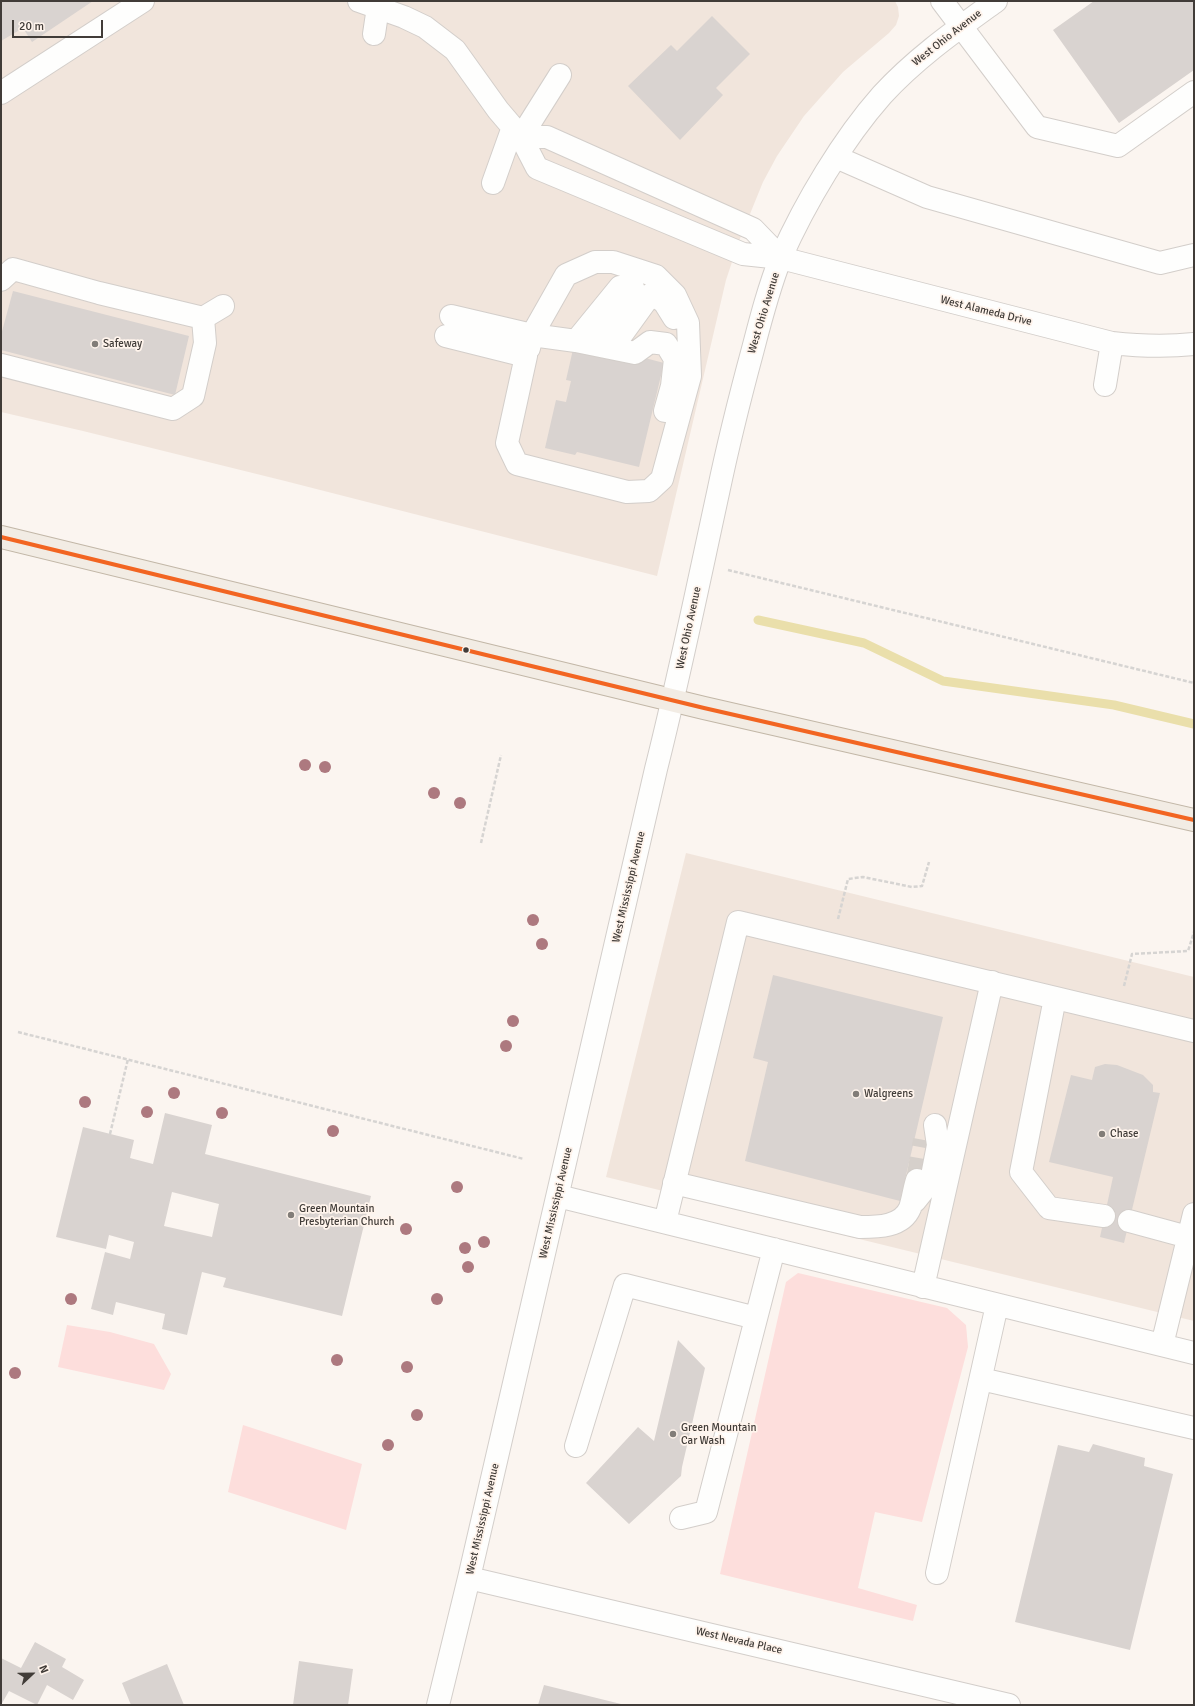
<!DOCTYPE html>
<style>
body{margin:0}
#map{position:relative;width:1195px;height:1706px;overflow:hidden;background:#fbf5f0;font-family:Signika,sans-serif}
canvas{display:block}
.frame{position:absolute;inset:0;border:2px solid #413c38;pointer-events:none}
.north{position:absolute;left:12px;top:1654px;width:40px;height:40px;-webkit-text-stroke:3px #fff4ec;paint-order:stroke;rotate:68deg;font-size:11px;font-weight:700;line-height:16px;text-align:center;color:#413c38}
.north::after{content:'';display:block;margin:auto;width:14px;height:18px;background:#413c38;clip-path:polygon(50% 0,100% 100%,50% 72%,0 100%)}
.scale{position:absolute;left:12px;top:20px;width:91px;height:18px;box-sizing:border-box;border:2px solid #413c38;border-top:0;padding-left:5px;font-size:12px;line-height:14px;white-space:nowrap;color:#413c38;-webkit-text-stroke:3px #fff4ec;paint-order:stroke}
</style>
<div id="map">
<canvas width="1195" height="1706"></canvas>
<div class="frame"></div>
<div class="north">N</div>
<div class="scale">20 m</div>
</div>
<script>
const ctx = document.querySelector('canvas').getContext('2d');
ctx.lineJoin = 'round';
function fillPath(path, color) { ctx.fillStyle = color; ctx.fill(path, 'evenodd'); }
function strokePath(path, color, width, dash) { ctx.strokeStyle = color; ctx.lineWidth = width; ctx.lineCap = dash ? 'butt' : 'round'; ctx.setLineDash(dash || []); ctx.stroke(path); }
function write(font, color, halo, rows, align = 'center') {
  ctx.font = font + ' Signika,sans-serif'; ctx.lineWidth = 3.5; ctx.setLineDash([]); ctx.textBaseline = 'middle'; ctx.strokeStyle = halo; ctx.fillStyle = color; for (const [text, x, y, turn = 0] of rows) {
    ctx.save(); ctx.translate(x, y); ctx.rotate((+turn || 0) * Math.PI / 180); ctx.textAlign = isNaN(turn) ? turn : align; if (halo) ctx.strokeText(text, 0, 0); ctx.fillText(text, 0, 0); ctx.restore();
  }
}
fillPath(new Path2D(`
 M 1,1 L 895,1 L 898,7 L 899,16 L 896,25 L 889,33 L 843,72 L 804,116 L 777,156 L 763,182 L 739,241 L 726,280 L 657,576 L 285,481 L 83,431 L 1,412 Z
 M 686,853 L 1194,977 L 1194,1321 L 606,1177 Z`), '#f1e5dc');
fillPath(new Path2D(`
 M 798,1273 L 947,1308 L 966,1325 L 968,1347 L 922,1522 L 875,1512 L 858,1588 L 917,1605 L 913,1621 L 720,1574 L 786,1282 Z
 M 67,1325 L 110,1332 L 154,1344 L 171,1374 L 164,1390 L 58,1367 Z
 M 243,1425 L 362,1464 L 346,1530 L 228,1492 Z`), '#fddedc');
strokePath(new Path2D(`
 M 758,620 L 864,643 L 943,681 L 1114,705 L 1194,724`), '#eadfab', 9);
fillPath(new Path2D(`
 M 1,1 L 93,1 L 32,42 L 23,28 L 1,41 Z
 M 1094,1 L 1194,1 L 1194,70 L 1119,123 L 1053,30 Z
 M 712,16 L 750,54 L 716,88 L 723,95 L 680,140 L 628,86 L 671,45 L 677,51 Z
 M 13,291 L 189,336 L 175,395 L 1,350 L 1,335 Z
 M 574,345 L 626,353 L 664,363 L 639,467 L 577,452 L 575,455 L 545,448 L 556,400 L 566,402 L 571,381 L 566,380 Z
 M 773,975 L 943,1017 L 900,1201 L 745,1161 L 768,1062 L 753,1058 Z
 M 1105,1064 L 1117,1065 L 1143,1075 L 1153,1085 L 1153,1092 L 1160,1093 L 1124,1243 L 1100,1237 L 1113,1177 L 1049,1162 L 1071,1075 L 1092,1080 L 1095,1067 Z
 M 165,1113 L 212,1125 L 205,1154 L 371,1196 L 342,1316 L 223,1287 L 226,1278 L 202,1272 L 187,1335 L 162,1329 L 165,1314 L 116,1302 L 113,1315 L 91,1309 L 105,1252 L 130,1259 L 134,1242 L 109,1235 L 106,1249 L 56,1237 L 83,1127 L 134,1140 L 130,1158 L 153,1164 ZM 172,1192 L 219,1204 L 212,1237 L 164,1226 Z
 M 678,1340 L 705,1368 L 682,1467 L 681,1476 L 629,1524 L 586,1483 L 638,1427 L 654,1441 Z
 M 1093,1444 L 1145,1458 L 1144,1466 L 1173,1474 L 1130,1650 L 1015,1622 L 1058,1445 L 1089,1452 Z
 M 35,1642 L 66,1659 L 62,1667 L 84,1680 L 73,1700 L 47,1685 L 37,1705 L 9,1691 L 1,1705 L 1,1658 L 21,1668 Z
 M 299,1661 L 353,1669 L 348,1705 L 293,1705 Z
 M 167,1664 L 184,1705 L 131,1705 L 122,1683 Z
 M 544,1685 L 621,1704 L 621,1705 L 538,1705 Z`), '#d9d3d0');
strokePath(new Path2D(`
 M 917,1180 L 924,1140`), '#d6d0cb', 22, [22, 11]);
const minor = new Path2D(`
 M 359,1 L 404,17 L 425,27 L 455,50 L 498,110 L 521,137 L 537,168 L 743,254 L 781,258 L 1112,343 C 1139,346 1166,347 1194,344
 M 942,1 L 1037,127 L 1118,146 L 1194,92
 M 374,34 L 378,7
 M 1,93 L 143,1
 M 521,137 L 547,137 L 753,229 L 781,258
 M 521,137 L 560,75
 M 836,157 L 927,197 L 1160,263 L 1194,255
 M 493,183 L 513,127
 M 1,280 L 13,269 L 99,293 L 203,318 L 205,343 L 193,396 L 173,409 L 1,365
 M 203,318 L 223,306
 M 446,336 L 526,356 L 507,443 L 517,464 L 627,492 L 649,491 L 662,479 L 690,376 L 688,323 L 675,295 L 656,276 L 613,262 L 595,262 L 566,275 L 532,335 L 451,316
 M 576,341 L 620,287 L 634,290
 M 595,344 L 627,300
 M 529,348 L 532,335 L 576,341 L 635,353 L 650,342 L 666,344 L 675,359 L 672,386 L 665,411
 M 612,348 L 651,294 L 664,302 L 674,318
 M 1105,385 L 1112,343
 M 1055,998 L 1021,1172 L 1049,1208 L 1104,1216
 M 674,1183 L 860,1227 C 878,1227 902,1227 910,1208 C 913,1199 914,1189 917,1180
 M 558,1196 L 1194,1353
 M 915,1201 L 931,1181 L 938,1145 L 935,1125
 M 1129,1221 L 1188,1237
 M 665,1222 L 738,922 L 1194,1031
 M 923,1287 L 992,982
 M 1162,1345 L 1194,1214
 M 981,1379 L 1194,1428
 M 576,1446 L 625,1285 L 756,1318
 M 681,1518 L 706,1512 L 774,1249
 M 937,1573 L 997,1305
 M 469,1578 L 1009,1705
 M 438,1705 L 469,1578 L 656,769 C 679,678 698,585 718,493 C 728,445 740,397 753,349 C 761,318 769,287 781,257 C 805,203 843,139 882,95 C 916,58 956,30 996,1`);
const major = new Path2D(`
 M 1,537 L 704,708 L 1194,820`);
strokePath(minor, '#d3ceca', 24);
strokePath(major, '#c2b7a7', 24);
strokePath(new Path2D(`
 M 728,570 L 1194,683
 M 481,843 L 501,755
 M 838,919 L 848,879 L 863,877 L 912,887 L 922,886 L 929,862
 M 1124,986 L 1132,954 L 1188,951 L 1194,932
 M 18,1032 L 524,1159
 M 110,1134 L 128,1059`), '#d6d4d2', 2.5, [4, 2]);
strokePath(minor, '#fefefd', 22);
strokePath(major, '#f2ece4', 22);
strokePath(new Path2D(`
 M 1,537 L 704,708 L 1194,820`), '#f26522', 4);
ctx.fillStyle = '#ad797f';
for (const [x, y] of [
 [305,765],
 [325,767],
 [434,793],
 [460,803],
 [533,920],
 [542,944],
 [513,1021],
 [506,1046],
 [174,1093],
 [85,1102],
 [147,1112],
 [222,1113],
 [333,1131],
 [457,1187],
 [406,1229],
 [484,1242],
 [465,1248],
 [468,1267],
 [71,1299],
 [437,1299],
 [337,1360],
 [407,1367],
 [15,1373],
 [417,1415],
 [388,1445]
]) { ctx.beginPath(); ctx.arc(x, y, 6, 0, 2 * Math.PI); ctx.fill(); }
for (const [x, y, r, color] of [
 [95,344,4,"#827d78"],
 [466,650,3.5,"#413c38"],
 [856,1094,4,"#827d78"],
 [1102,1134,4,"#827d78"],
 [291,1215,4,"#827d78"],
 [673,1434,4,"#827d78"]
]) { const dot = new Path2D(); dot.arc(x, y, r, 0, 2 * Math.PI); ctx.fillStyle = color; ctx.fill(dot); strokePath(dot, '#fff4ec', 1.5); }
write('11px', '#413c38', '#fff4ec', [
 ["West Ohio Avenue",947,38,-38],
 ["West Alameda Drive",986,311,14],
 ["West Ohio Avenue",764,313,-73],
 ["West Ohio Avenue",689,628,-78],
 ["West Mississippi Avenue",629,887,-77],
 ["West Mississippi Avenue",556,1203,-77],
 ["West Mississippi Avenue",483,1519,-77],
 ["West Nevada Place",739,1641,13]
]);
write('11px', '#413c38', '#fff4ec', [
 ["Safeway",103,344],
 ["Walgreens",864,1094],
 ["Chase",1110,1134],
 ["Green Mountain",299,1209],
 ["Presbyterian Church",299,1222],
 ["Green Mountain",681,1428],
 ["Car Wash",681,1441]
], 'left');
</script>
